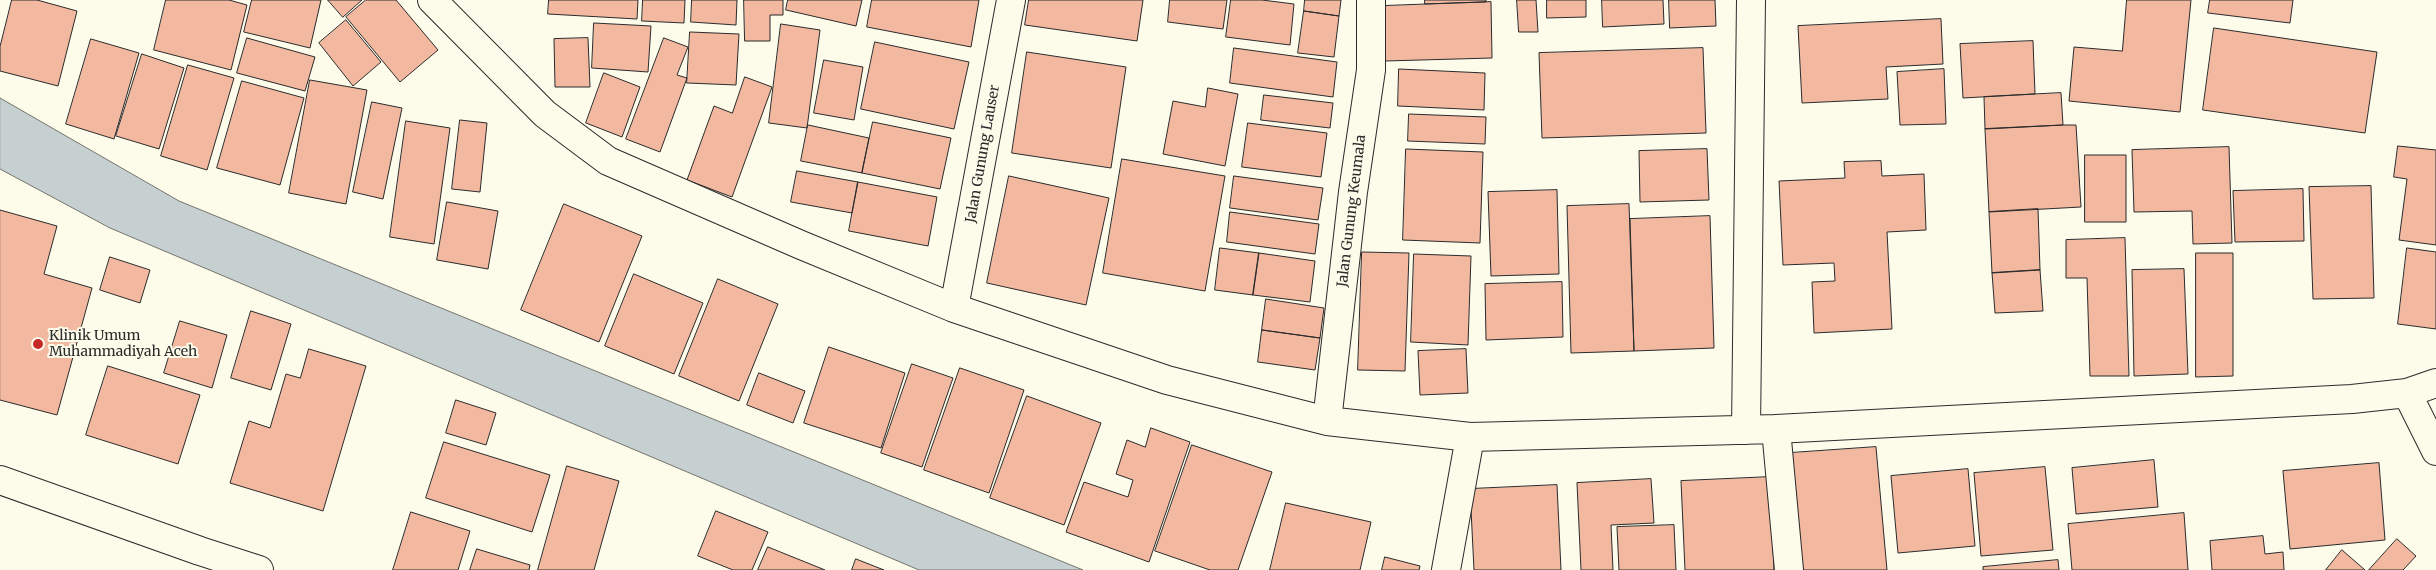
<!DOCTYPE html>
<style>
body{margin:0}
canvas{display:block;background:#fdfbea}
</style>
<canvas width="2436" height="570"></canvas>
<script>
const ctx = document.querySelector('canvas').getContext('2d');
ctx.lineJoin = 'round';
function fillPath(path, color) { ctx.fillStyle = color; ctx.fill(path, 'evenodd'); }
function strokePath(path, color, width, dash) { ctx.strokeStyle = color; ctx.lineWidth = width; ctx.lineCap = dash ? 'butt' : 'round'; ctx.setLineDash(dash || []); ctx.stroke(path); }
function write(font, color, halo, rows, align = 'center') {
  ctx.font = font + ' Merriweather,serif'; ctx.lineWidth = 4; ctx.setLineDash([]); ctx.textBaseline = 'middle'; ctx.strokeStyle = halo; ctx.fillStyle = color; for (const [text, x, y, turn = 0] of rows) {
    ctx.save(); ctx.translate(x, y); ctx.rotate((+turn || 0) * Math.PI / 180); ctx.textAlign = isNaN(turn) ? turn : align; if (halo) ctx.strokeText(text, 0, 0); ctx.fillText(text, 0, 0); ctx.restore();
  }
}
const water = new Path2D(`
 M 0,98 L 179,201 L 1083,570 L 919,570 L 110,228 L 0,169 Z`);
fillPath(water, '#c7d0d0');
strokePath(water, '#74746e', 1);
const building = new Path2D(`
 M 12,0 L 37,0 L 77,11 L 58,86 L 0,71 L 0,47 Z
 M 166,0 L 229,0 L 247,5 L 231,70 L 154,50 Z
 M 252,0 L 321,0 L 310,48 L 244,32 Z
 M 328,0 L 362,0 L 343,17 Z
 M 366,0 L 396,0 L 438,50 L 400,82 L 346,17 Z
 M 549,0 L 638,0 L 637,19 L 548,14 Z
 M 643,0 L 685,0 L 684,23 L 642,21 Z
 M 692,0 L 737,0 L 736,25 L 691,22 Z
 M 744,0 L 783,0 L 783,15 L 770,15 L 770,41 L 745,41 Z
 M 788,0 L 862,0 L 856,26 L 786,10 Z
 M 872,0 L 979,0 L 971,47 L 867,27 Z
 M 1029,0 L 1143,0 L 1137,41 L 1025,25 Z
 M 1170,0 L 1227,0 L 1223,29 L 1168,22 Z
 M 1231,0 L 1262,0 L 1294,4 L 1290,45 L 1226,37 Z
 M 1305,0 L 1341,0 L 1339,16 L 1304,11 Z
 M 1425,0 L 1486,0 L 1486,2 L 1425,4 Z
 M 1517,0 L 1536,0 L 1538,32 L 1519,32 Z
 M 1547,0 L 1586,0 L 1586,17 L 1547,18 Z
 M 1602,0 L 1663,0 L 1664,24 L 1603,27 Z
 M 1669,0 L 1715,0 L 1716,26 L 1670,28 Z
 M 2127,0 L 2191,0 L 2180,112 L 2069,101 L 2074,47 L 2122,51 Z
 M 2210,0 L 2293,0 L 2290,23 L 2208,13 Z
 M 1491,2 L 1492,58 L 1385,61 L 1383,6 Z
 M 1304,11 L 1339,16 L 1334,57 L 1298,53 Z
 M 1941,19 L 1943,64 L 1886,67 L 1888,99 L 1802,103 L 1798,26 Z
 M 346,20 L 381,62 L 353,86 L 319,43 Z
 M 594,23 L 651,26 L 648,72 L 592,68 Z
 M 781,24 L 820,30 L 807,128 L 769,123 Z
 M 2214,28 L 2377,52 L 2365,133 L 2203,110 Z
 M 690,32 L 739,34 L 736,85 L 687,83 Z
 M 247,38 L 315,57 L 305,91 L 237,73 Z
 M 588,38 L 590,87 L 555,87 L 554,39 Z
 M 664,38 L 688,47 L 677,75 L 687,78 L 660,152 L 626,139 Z
 M 91,39 L 139,53 L 114,139 L 66,124 Z
 M 2033,41 L 2035,94 L 1963,98 L 1960,44 Z
 M 875,42 L 969,62 L 954,129 L 861,109 Z
 M 1234,48 L 1337,62 L 1333,97 L 1230,83 Z
 M 1703,48 L 1706,133 L 1542,138 L 1539,53 Z
 M 1027,52 L 1126,67 L 1111,168 L 1012,153 Z
 M 142,54 L 184,68 L 159,149 L 116,136 Z
 M 824,60 L 863,67 L 854,120 L 814,113 Z
 M 188,65 L 234,78 L 207,170 L 161,156 Z
 M 1399,69 L 1485,73 L 1484,110 L 1398,106 Z
 M 1944,69 L 1946,124 L 1900,125 L 1897,72 Z
 M 604,73 L 640,87 L 622,137 L 586,123 Z
 M 745,77 L 772,87 L 732,197 L 687,180 L 714,106 L 732,113 Z
 M 310,80 L 367,90 L 346,204 L 289,193 Z
 M 242,81 L 304,98 L 280,185 L 217,168 Z
 M 1208,88 L 1238,94 L 1225,166 L 1163,154 L 1173,101 L 1205,107 Z
 M 2061,93 L 2063,125 L 1985,129 L 1984,97 Z
 M 1264,95 L 1333,103 L 1330,128 L 1261,120 Z
 M 372,102 L 402,108 L 383,199 L 353,192 Z
 M 1409,114 L 1486,117 L 1485,144 L 1408,141 Z
 M 460,120 L 487,123 L 480,192 L 452,189 Z
 M 406,121 L 450,128 L 434,244 L 390,237 Z
 M 873,122 L 951,138 L 940,189 L 862,173 Z
 M 1248,123 L 1327,133 L 1321,177 L 1242,167 Z
 M 808,125 L 869,138 L 862,173 L 801,161 Z
 M 2063,125 L 2076,125 L 2081,207 L 1989,212 L 1985,129 Z
 M 2398,146 L 2436,150 L 2436,245 L 2399,240 L 2407,179 L 2394,177 Z
 M 2229,147 L 2232,243 L 2193,244 L 2192,211 L 2134,212 L 2132,150 Z
 M 1406,149 L 1483,152 L 1480,243 L 1403,240 Z
 M 1707,149 L 1709,200 L 1640,202 L 1639,151 Z
 M 2085,155 L 2126,155 L 2126,222 L 2085,222 Z
 M 1122,159 L 1225,176 L 1205,291 L 1103,273 Z
 M 1881,161 L 1882,176 L 1924,174 L 1926,230 L 1887,232 L 1892,329 L 1814,333 L 1812,282 L 1835,281 L 1834,263 L 1783,265 L 1779,181 L 1845,178 L 1844,162 Z
 M 797,171 L 858,182 L 852,213 L 791,202 Z
 M 1009,176 L 1109,198 L 1086,305 L 987,283 Z
 M 1234,176 L 1323,188 L 1318,220 L 1230,208 Z
 M 858,182 L 937,197 L 928,246 L 849,231 Z
 M 2371,186 L 2374,298 L 2313,299 L 2309,187 Z
 M 2303,189 L 2304,241 L 2235,242 L 2233,191 Z
 M 1557,190 L 1559,274 L 1491,276 L 1488,192 Z
 M 447,202 L 498,211 L 488,269 L 437,260 Z
 M 564,204 L 642,236 L 599,342 L 521,310 Z
 M 1629,204 L 1634,351 L 1571,353 L 1567,206 Z
 M 2038,209 L 2040,270 L 1992,273 L 1989,212 Z
 M 0,210 L 57,226 L 44,274 L 92,288 L 57,415 L 0,400 Z
 M 1230,212 L 1319,224 L 1315,254 L 1227,242 Z
 M 1710,216 L 1714,348 L 1634,351 L 1630,219 Z
 M 2125,238 L 2129,376 L 2090,376 L 2087,278 L 2066,278 L 2066,240 Z
 M 1220,248 L 1259,253 L 1253,295 L 1215,290 Z
 M 2407,248 L 2436,252 L 2436,329 L 2398,324 Z
 M 1362,252 L 1409,253 L 1405,371 L 1358,370 Z
 M 1259,253 L 1315,261 L 1310,302 L 1253,295 Z
 M 2196,253 L 2233,253 L 2233,376 L 2196,377 Z
 M 1414,254 L 1471,256 L 1468,345 L 1411,342 Z
 M 110,257 L 150,270 L 140,303 L 100,290 Z
 M 2184,269 L 2188,374 L 2134,376 L 2132,270 Z
 M 2040,270 L 2043,311 L 1995,313 L 1992,273 Z
 M 634,274 L 703,303 L 674,374 L 605,346 Z
 M 718,279 L 778,304 L 739,401 L 679,376 Z
 M 1562,282 L 1563,337 L 1486,340 L 1485,284 Z
 M 1266,299 L 1324,308 L 1320,338 L 1262,330 Z
 M 251,311 L 291,324 L 271,390 L 231,378 Z
 M 180,321 L 227,335 L 212,388 L 164,373 Z
 M 1262,330 L 1320,338 L 1315,370 L 1258,362 Z
 M 829,347 L 905,373 L 881,448 L 804,423 Z
 M 309,349 L 366,366 L 323,511 L 230,483 L 249,421 L 270,428 L 286,374 L 300,378 Z
 M 1466,349 L 1468,393 L 1420,395 L 1418,351 Z
 M 912,364 L 953,378 L 922,467 L 881,453 Z
 M 108,366 L 200,395 L 178,464 L 86,435 Z
 M 960,368 L 1024,390 L 989,493 L 924,470 Z
 M 759,373 L 805,391 L 793,423 L 747,405 Z
 M 1027,396 L 1101,423 L 1064,525 L 990,498 Z
 M 456,400 L 496,413 L 486,445 L 446,433 Z
 M 1151,428 L 1190,442 L 1149,562 L 1066,532 L 1084,482 L 1128,497 L 1133,480 L 1116,474 L 1127,440 L 1145,447 Z
 M 444,442 L 550,475 L 532,532 L 426,498 Z
 M 1192,445 L 1272,472 L 1238,570 L 1210,570 L 1155,551 Z
 M 1876,447 L 1887,570 L 1800,570 L 1790,453 Z
 M 2154,460 L 2158,507 L 2076,514 L 2072,468 Z
 M 2379,463 L 2385,540 L 2290,549 L 2283,471 Z
 M 567,466 L 619,481 L 594,570 L 538,570 Z
 M 2045,467 L 2053,550 L 1981,556 L 1974,473 Z
 M 1968,469 L 1975,546 L 1898,553 L 1891,476 Z
 M 1770,477 L 1774,570 L 1685,570 L 1681,481 Z
 M 1651,479 L 1654,523 L 1611,525 L 1613,570 L 1581,570 L 1577,483 Z
 M 1557,485 L 1561,570 L 1474,570 L 1470,489 Z
 M 1286,503 L 1371,522 L 1360,570 L 1270,570 Z
 M 716,511 L 768,532 L 752,570 L 733,570 L 698,556 Z
 M 411,512 L 470,531 L 458,570 L 393,570 Z
 M 2184,513 L 2188,570 L 2072,570 L 2068,524 Z
 M 1674,525 L 1676,570 L 1619,570 L 1617,527 Z
 M 2263,536 L 2265,554 L 2283,552 L 2284,570 L 2212,570 L 2210,541 Z
 M 2397,539 L 2416,556 L 2403,570 L 2369,570 Z
 M 768,547 L 825,570 L 758,570 Z
 M 477,549 L 530,565 L 529,570 L 470,570 Z
 M 2342,550 L 2365,570 L 2326,570 Z
 M 1385,557 L 1420,566 L 1419,570 L 1382,570 Z
 M 856,559 L 884,570 L 852,570 Z
 M 2058,560 L 2059,570 L 1983,570 L 1983,567 Z`);
fillPath(building, '#f2b8a0');
strokePath(building, '#2b2b2b', 1);
const minor = new Path2D(`
 M 432,0 L 545,114 L 608,161 L 801,245 L 954,308 L 1167,380 L 1327,421 L 1470,437 L 1776,429 L 2352,399 L 2407,393 L 2436,383
 M 954,308 L 1011,0
 M 2407,393 L 2436,451
 M 1327,421 L 1353,192 L 1371,70 L 1371,0
 M 1776,429 L 1789,570
 M 1746,430 L 1751,0
 M 0,480 L 200,551 L 259,570
 M 1446,570 L 1470,437`);
strokePath(minor, '#2b2b2b', 30);
strokePath(minor, '#fdfbea', 28);
for (const [x, y, r, color] of [
 [38,344,6,"#c62828"]
]) { const dot = new Path2D(); dot.arc(x, y, r, 0, 2 * Math.PI); ctx.fillStyle = color; ctx.fill(dot); strokePath(dot, '#fdfbea', 2); }
write('14px', '#2b2b2b', '#fdfbea', [
 ["Jalan Gunung Lauser",983,154,-80],
 ["Jalan Gunung Keumala",1352,211,-83]
]);
write('14px', '#2b2b2b', '#fdfbea', [
 ["Klinik Umum",49,336],
 ["Muhammadiyah Aceh",49,352]
], 'left');
</script>
